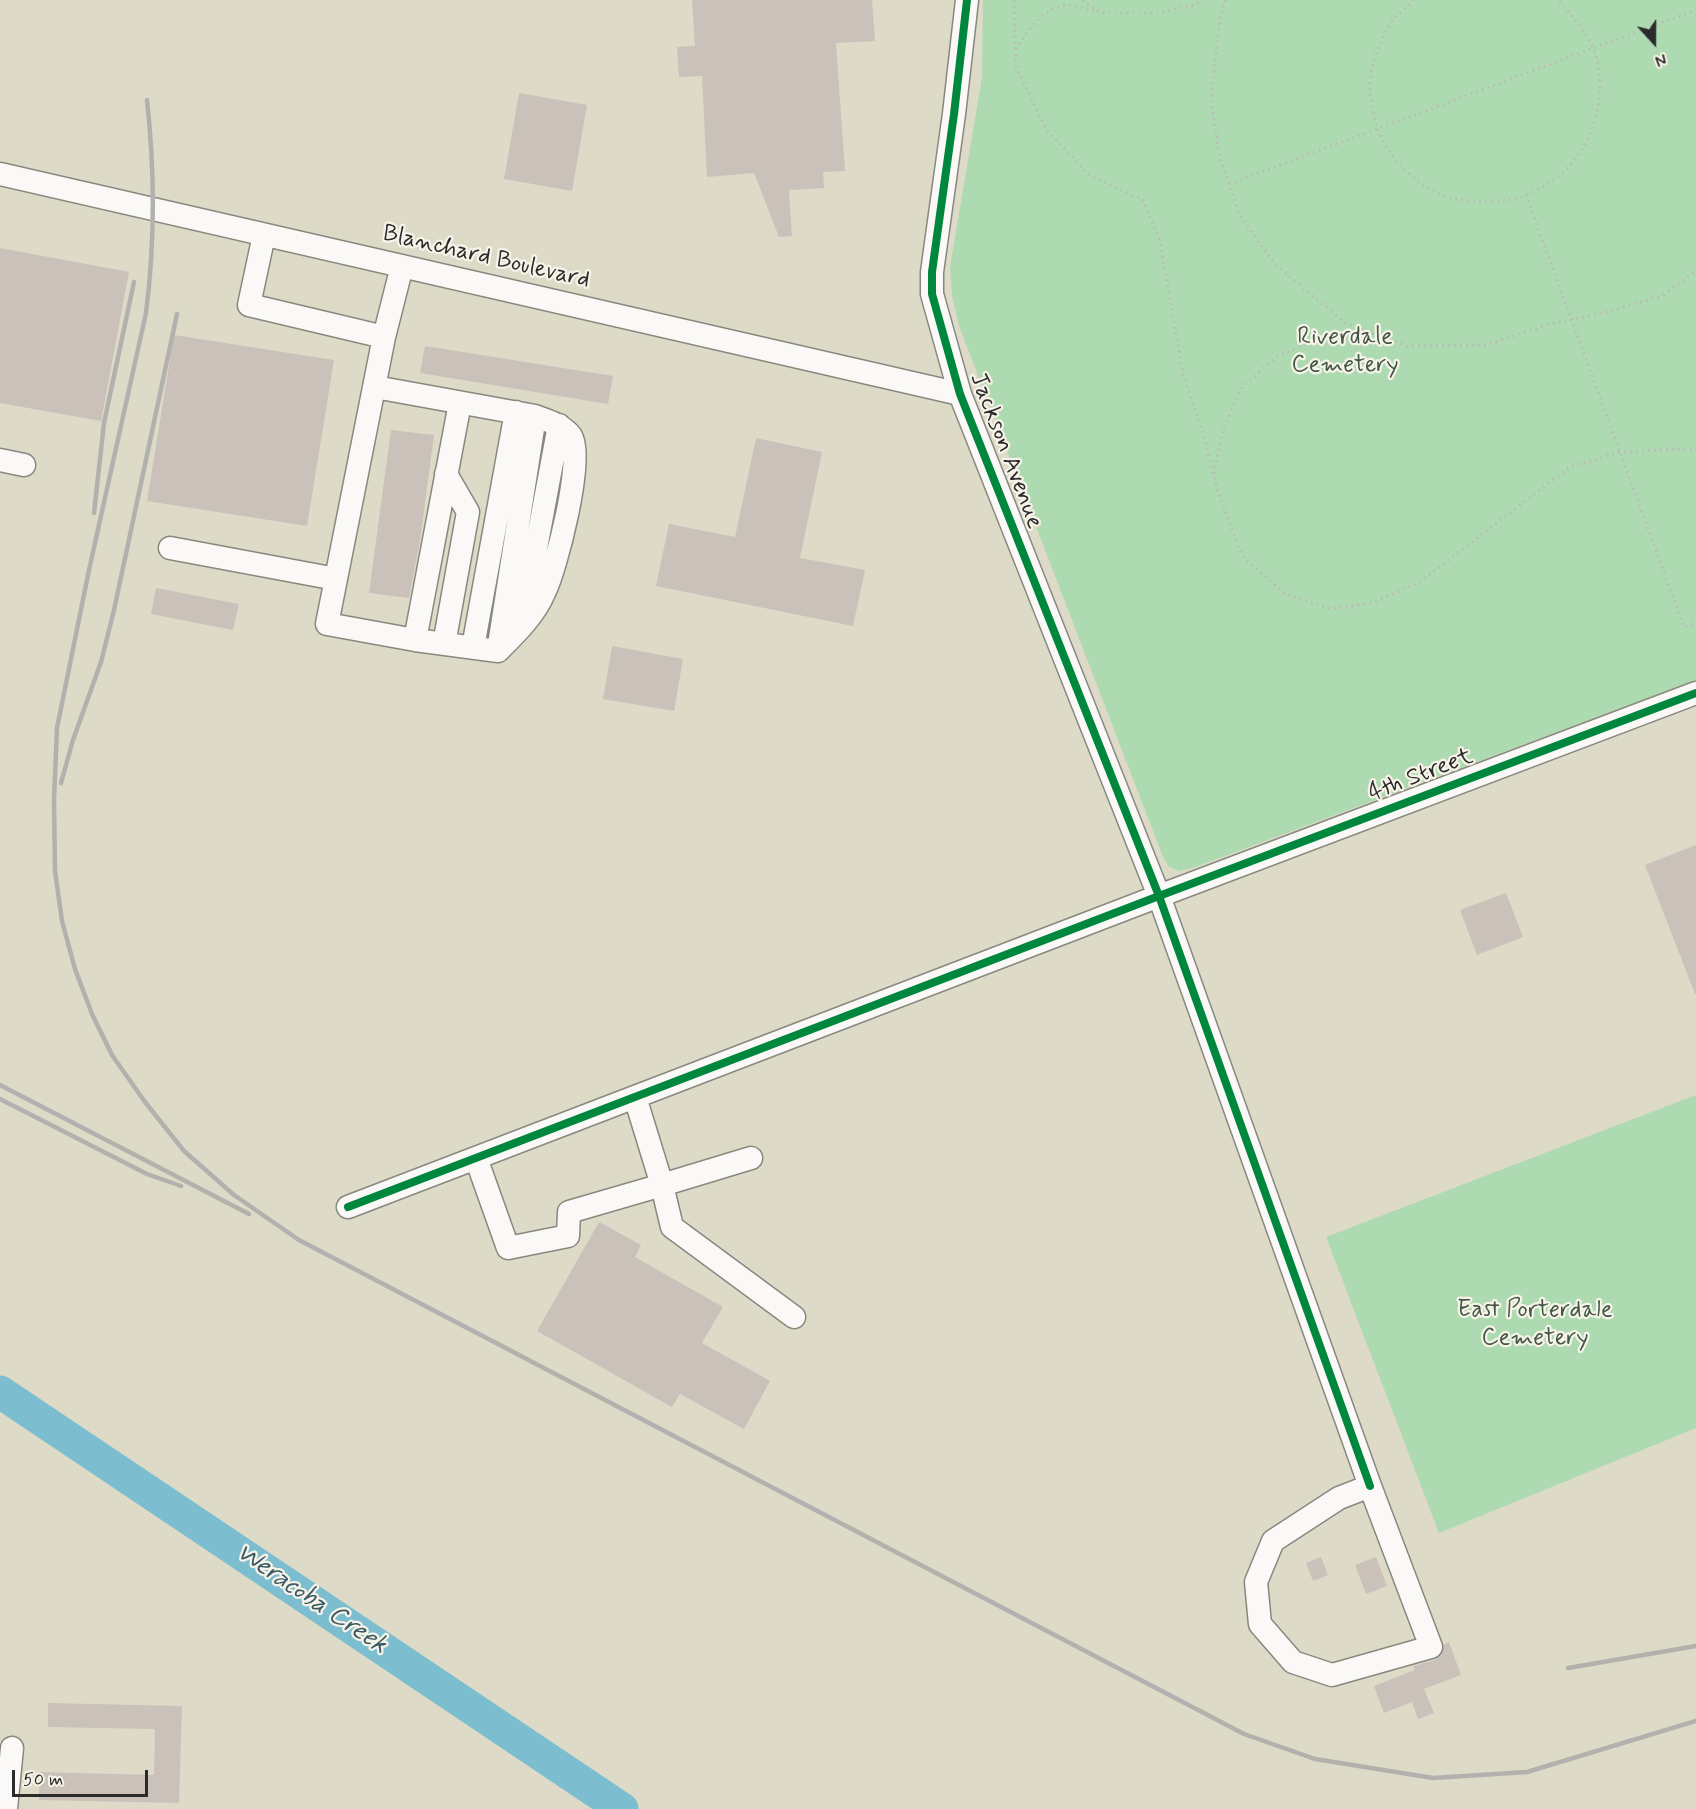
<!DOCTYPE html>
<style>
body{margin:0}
#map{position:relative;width:1696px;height:1809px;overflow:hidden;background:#dddac7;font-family:Mynerve,sans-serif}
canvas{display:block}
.north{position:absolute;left:1624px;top:12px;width:60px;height:60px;-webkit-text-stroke:4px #f7f3e8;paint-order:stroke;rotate:159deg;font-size:16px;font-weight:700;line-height:24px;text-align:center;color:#2b2b2b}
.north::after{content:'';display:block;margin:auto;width:21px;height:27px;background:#2b2b2b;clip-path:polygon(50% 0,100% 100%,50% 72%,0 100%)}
.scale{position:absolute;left:12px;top:1770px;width:136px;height:27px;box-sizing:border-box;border:3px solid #2b2b2b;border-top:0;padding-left:8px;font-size:18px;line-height:21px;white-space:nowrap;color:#2b2b2b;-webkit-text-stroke:4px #f7f3e8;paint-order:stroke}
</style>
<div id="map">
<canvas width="1696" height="1809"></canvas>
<div class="north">N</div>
<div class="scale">50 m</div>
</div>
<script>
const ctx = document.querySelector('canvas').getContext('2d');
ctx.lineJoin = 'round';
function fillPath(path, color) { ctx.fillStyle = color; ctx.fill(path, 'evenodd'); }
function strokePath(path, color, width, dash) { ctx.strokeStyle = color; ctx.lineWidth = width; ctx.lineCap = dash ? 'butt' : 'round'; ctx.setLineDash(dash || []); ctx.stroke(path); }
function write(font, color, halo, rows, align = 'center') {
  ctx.font = font + ' Mynerve,sans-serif'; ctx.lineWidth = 4.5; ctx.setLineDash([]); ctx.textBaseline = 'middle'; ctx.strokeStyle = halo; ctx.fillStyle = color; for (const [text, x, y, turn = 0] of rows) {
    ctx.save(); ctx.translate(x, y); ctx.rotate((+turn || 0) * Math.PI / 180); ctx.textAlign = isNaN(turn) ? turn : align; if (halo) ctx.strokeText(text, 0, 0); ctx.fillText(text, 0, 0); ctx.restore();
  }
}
fillPath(new Path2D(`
 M 983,0 L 1696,0 L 1696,680 L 1193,868 L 1179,871 L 1169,867 L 1163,857 L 959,326 L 952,295 L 950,267 L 982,78 Z
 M 1696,1095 L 1696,1428 L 1439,1533 L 1326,1237 Z`), '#addab0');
strokePath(new Path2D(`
 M 0,1392 L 622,1809`), '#7cbecf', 33);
fillPath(new Path2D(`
 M 692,0 L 872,0 L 875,41 L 836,43 L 845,171 L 823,172 L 824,188 L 789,190 L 792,236 L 779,237 L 754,173 L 707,177 L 702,76 L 679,77 L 677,47 L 695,46 Z
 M 519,93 L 587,105 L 572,191 L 504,179 Z
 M 0,248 L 129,272 L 101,421 L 0,403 Z
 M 174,335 L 334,360 L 307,526 L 147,501 Z
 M 425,346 L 613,376 L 608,404 L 420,373 Z
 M 391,430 L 434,435 L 420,540 L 409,598 L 369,593 Z
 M 756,438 L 822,452 L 800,558 L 865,570 L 853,626 L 656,586 L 669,524 L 735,537 Z
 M 156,588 L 239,604 L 233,630 L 151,614 Z
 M 612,646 L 683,659 L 674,711 L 603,699 Z
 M 1696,845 L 1696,994 L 1695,994 L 1645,865 Z
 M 1506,893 L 1523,937 L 1477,955 L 1460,910 Z
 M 599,1222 L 641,1245 L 635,1257 L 723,1307 L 702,1343 L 770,1381 L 744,1429 L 680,1394 L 672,1407 L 537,1331 Z
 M 1321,1557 L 1328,1575 L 1313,1581 L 1306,1563 Z
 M 1376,1557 L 1387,1586 L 1366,1594 L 1355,1565 Z
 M 1449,1642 L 1461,1675 L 1424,1689 L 1434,1713 L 1418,1719 L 1412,1702 L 1384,1713 L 1374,1686 L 1415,1670 L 1413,1666 L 1435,1660 L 1441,1656 L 1444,1644 Z
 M 48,1703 L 182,1706 L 179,1803 L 39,1800 L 40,1772 L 154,1775 L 155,1729 L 48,1727 Z`), '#cbc1bb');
const minor = new Path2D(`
 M 967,0 L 954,114 L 932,272 L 932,294 L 960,394 L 1159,896 L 1370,1486
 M 0,174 L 960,394
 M 264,235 L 249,305 L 384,337 L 402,266
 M 375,387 L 535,416 C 548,421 563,425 571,436 C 585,456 556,570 544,593 C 534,616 515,634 498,651 L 415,640 L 327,624 L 384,337
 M 0,460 L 24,465
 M 170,548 L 336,579
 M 523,618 L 559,425
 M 415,640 L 460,403
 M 444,644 L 468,512 L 446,474
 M 473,647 L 516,412
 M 498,651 L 535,416
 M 635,1097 L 662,1185 L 751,1158
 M 476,1158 L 508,1248 L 568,1236 L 569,1212 L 662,1185 L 672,1227 L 794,1317
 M 348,1207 L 1159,896 L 1696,693
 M 1370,1486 L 1431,1647 L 1332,1675 L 1293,1662 L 1260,1624 L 1256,1582 L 1273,1541 L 1339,1498 Z
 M 6,1809 L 12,1748`);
strokePath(minor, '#89887e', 25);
strokePath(new Path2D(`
 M 1014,0 L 1016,67 L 1046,129 L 1089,175 L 1143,200 L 1160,241 L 1183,374 L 1203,434 L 1218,492 L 1242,556 L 1285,594 L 1331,609 L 1375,602 L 1421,581 L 1570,467 L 1620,452 L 1676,449 L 1696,450
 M 1083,0 L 1100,13 L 1158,13 L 1194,5 L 1203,0
 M 1226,0 L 1220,16 L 1211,100 L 1220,158 L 1240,216 L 1275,264 L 1345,323 L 1407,346 L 1486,345 L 1547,325 L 1603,313 L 1662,296 L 1696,271
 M 1414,0 C 1407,7 1397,14 1391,23 C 1379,42 1369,68 1370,91 C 1370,98 1373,106 1374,113 C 1379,141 1392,160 1413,177 C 1434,195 1458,202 1484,202 C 1560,203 1613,133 1597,60 C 1591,36 1574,18 1558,0
 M 1016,49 C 1028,31 1045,4 1070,5 C 1079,6 1089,10 1098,12
 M 1229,184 L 1696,10
 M 1526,195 L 1684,627 L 1696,623
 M 1214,474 L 1223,430 L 1242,387 L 1278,356 L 1314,340 L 1378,336`), '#babab7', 3, [1.5, 4.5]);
strokePath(minor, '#faf9f7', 22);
strokePath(new Path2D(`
 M 147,100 C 155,172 155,242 146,313 L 89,570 L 57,728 L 54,800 L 55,871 L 62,921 L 75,969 L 92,1014 L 112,1055 L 145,1102 L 184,1151 L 234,1195 L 299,1240 L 1244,1734 L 1315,1759 L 1433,1778 L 1527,1772 L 1696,1721
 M 94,513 L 104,423 L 134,282
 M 61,783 L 73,740 L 101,662 L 114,610 L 177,314
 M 0,1085 L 249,1214
 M 0,1099 L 147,1174 L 181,1186
 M 1568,1668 L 1696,1646`), '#b2b1ae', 4.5);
strokePath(new Path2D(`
 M 967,0 L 954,114 L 932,272 L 932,294 L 960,394 L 1159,896 L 1370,1486
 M 348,1207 L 1159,896 L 1696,693`), '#00873e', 8);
write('24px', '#2b2b2b', '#f7f3e8', [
 ["Blanchard Boulevard",486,258,13],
 ["Jackson Avenue",1005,451,69],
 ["4th Street",1421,776,-21]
]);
write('24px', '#425748', '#f7f3e8', [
 ["Riverdale",1345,338],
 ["Cemetery",1345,366],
 ["East Porterdale",1535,1311],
 ["Cemetery",1535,1339]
]);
write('italic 26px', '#395a65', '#f7f3e8', [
 ["Weracoba Creek",311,1600,34]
]);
</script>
